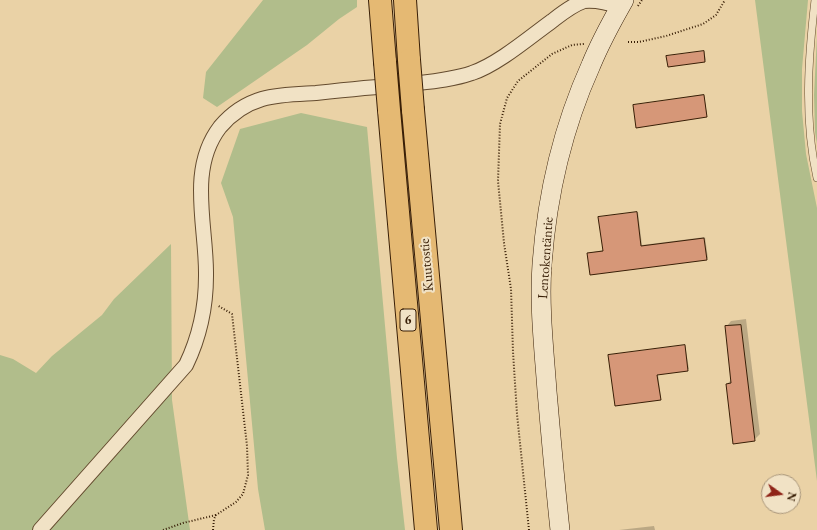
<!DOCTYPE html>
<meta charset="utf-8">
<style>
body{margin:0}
#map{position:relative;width:817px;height:530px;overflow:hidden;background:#ead2a6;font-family:"EB Garamond",serif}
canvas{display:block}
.north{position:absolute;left:761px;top:474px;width:40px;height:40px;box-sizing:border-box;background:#f1e2c5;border:1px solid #a79479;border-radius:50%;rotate:104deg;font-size:11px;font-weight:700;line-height:16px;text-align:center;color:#381e06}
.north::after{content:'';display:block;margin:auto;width:14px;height:18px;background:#8f2418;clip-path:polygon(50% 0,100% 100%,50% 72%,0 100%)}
</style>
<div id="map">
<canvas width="817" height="530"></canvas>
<div class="north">N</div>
</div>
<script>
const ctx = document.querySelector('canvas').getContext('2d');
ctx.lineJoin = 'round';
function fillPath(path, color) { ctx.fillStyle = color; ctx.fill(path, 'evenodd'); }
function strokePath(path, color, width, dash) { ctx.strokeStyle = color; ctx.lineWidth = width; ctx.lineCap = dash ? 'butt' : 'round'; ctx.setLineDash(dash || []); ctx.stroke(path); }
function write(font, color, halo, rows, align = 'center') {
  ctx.font = font + ' "EB Garamond",serif'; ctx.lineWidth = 4; ctx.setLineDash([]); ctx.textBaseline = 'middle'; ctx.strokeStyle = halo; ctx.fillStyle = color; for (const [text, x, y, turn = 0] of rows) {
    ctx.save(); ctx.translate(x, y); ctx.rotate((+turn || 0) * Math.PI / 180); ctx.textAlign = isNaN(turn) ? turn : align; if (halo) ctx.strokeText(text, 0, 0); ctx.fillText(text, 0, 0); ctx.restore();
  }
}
fillPath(new Path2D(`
 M 263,0 L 357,0 L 357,7 L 339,19 L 307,45 L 217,107 L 203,98 L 206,72 Z
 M 755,0 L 808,0 L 802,69 L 802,111 L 806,154 L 817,208 L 817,481 Z
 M 817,35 L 817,144 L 815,132 L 814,95 Z
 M 301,113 L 367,127 L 397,458 L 405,530 L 265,530 L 258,489 L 233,217 L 221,183 L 240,129 Z
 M 171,244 L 172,400 L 190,530 L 0,530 L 0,355 L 13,359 L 36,373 L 52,356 L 102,315 L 114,299 Z`), '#b1bd8b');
fillPath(new Path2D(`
 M 704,51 L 706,60 L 705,61 L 668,57 Z
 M 704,94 L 707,115 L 706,116 L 634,106 Z
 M 638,212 L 642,245 L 705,237 L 708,258 L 707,259 L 588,253 L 604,250 L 599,218 L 600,217 Z
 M 746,319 L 760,434 L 754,440 L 727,384 L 732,379 L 726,327 L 731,321 Z
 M 685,345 L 689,369 L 658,374 L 661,398 L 660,399 L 609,355 Z
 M 654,526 L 655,530 L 619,530 Z`), '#0003');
const building = new Path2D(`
 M 704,51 L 705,62 L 668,67 L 666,56 Z
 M 704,95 L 707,117 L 636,128 L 633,105 Z
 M 637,212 L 641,246 L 704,238 L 707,260 L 590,275 L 587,253 L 603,251 L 598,217 Z
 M 741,325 L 755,441 L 733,444 L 726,384 L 731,383 L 725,326 Z
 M 685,345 L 688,371 L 657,375 L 661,400 L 615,406 L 608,355 Z`);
fillPath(building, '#d69778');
strokePath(building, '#381e06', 1);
const lane = new Path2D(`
 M 815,0 C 808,59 804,120 817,178`);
const street = new Path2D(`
 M 40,530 L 186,365 C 200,336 206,309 206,276 C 207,227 187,170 220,127 C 231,114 245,104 262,99 C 279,94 298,94 316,93 C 344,90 373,87 401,85 C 424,82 449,81 472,73 C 497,65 530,37 552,21 C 561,14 572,5 584,1 C 595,0 609,3 620,7`);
const secondary = new Path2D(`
 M 560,530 C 555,484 551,437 547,391 C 544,349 539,306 542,264 C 547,196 563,127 591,65 C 600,43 612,21 624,0`);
const highway = new Path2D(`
 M 380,0 L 385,62
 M 405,0 L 409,60
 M 389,110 L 426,530
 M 413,110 L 451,530`);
strokePath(lane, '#644b2e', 8);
strokePath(street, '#644b2e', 16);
strokePath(secondary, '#381e06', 20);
strokePath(highway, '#381e06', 24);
strokePath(new Path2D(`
 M 638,6 L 642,0
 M 628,42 L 639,42 L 666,36 L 703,24 L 716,15 L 725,0
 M 163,530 L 183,523 L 216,515
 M 213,530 L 214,519 L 216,515 L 236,502 L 243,494 L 248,475 L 247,446 L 232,314 L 217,305
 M 529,530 L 517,414 L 513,352 L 511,289 L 504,243 L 498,181 L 500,124 L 507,98 L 518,81 L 552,54 L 572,45 L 584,44`), '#381e06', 2, [1, 2]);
strokePath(lane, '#f1e2c5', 7);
strokePath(street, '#f1e2c5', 14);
strokePath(secondary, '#f1e2c5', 19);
strokePath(highway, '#e5b973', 22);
const highwayBridge = new Path2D(`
 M 409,60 L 413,110
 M 385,62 L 389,110`);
strokePath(highwayBridge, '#381e06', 24, []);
strokePath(highwayBridge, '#e5b973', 22);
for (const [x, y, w] of [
 [408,320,16]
]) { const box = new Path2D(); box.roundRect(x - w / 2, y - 11, w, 22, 3); ctx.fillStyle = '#f1e2c5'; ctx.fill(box); strokePath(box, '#381e06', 1); }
write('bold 13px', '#381e06', null, [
 ["6",408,320]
]);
write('14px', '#381e06', '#f1e2c5', [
 ["Lentokentäntie",546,258,-86],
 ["Kuutostie",427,265,-95]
]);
</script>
